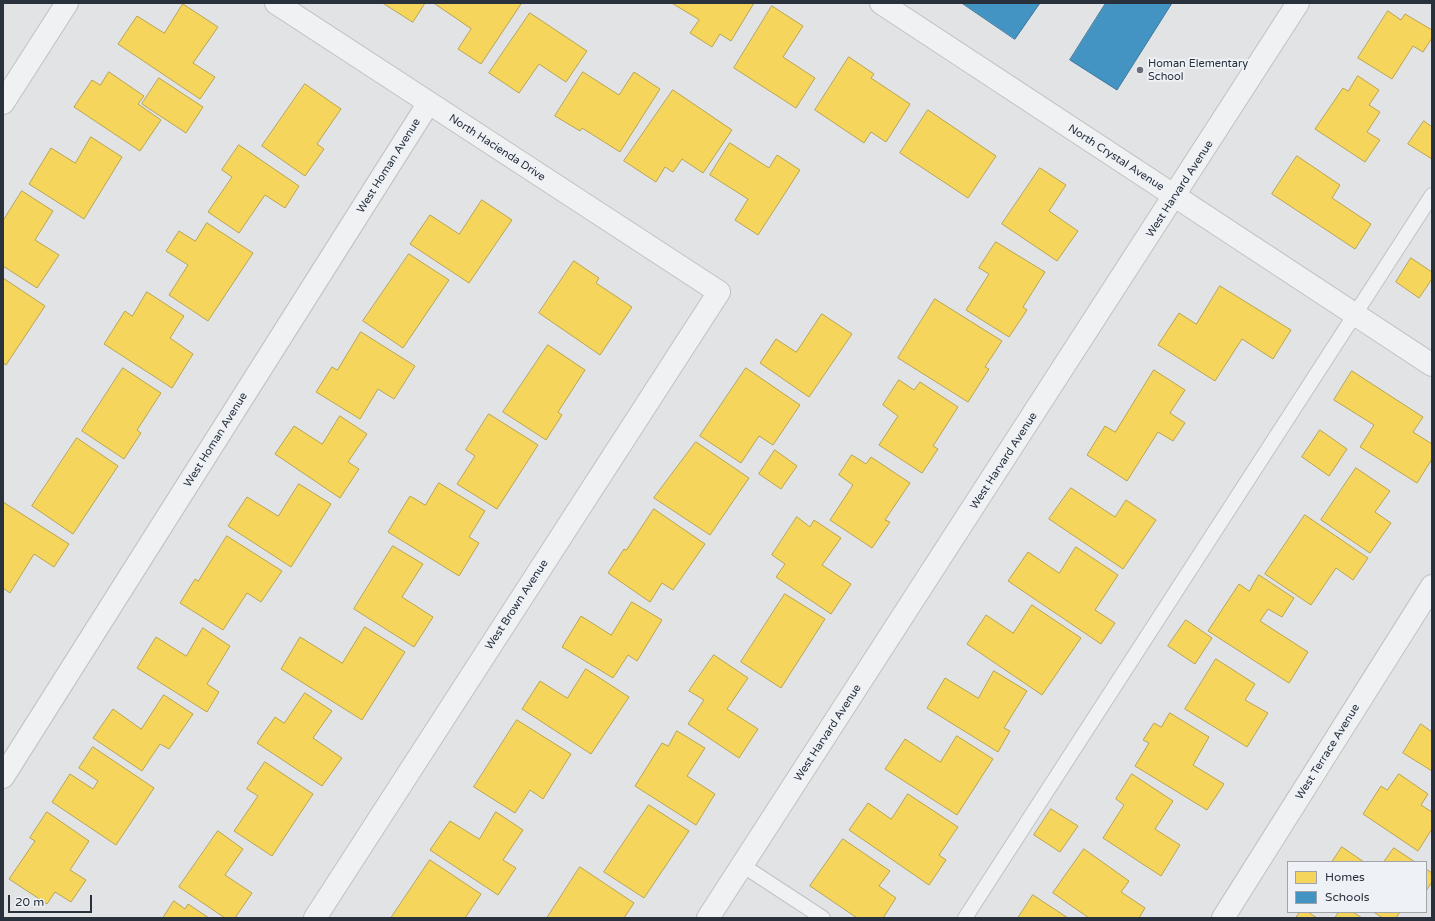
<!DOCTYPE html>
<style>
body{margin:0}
#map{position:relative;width:1435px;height:921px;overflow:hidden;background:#e1e3e5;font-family:"Varela Round",sans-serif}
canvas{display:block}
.frame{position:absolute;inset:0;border:4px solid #29313d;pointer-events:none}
.legend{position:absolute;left:1287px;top:861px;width:140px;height:52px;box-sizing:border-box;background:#eef1f5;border:1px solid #9fa4ab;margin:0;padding:5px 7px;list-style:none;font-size:12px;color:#29313d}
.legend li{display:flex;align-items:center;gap:8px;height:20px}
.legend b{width:20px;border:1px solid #9fa4ab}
.scale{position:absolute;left:8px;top:895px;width:84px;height:18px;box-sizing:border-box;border:2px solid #29313d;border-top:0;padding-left:5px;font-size:12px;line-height:14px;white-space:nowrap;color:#29313d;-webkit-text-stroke:3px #eef1f5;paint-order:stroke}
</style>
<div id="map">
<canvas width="1435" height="921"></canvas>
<div class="frame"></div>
<ul class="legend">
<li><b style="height:11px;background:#f6d55c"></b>Homes</li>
<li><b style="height:11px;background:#4393c3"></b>Schools</li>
</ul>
<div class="scale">20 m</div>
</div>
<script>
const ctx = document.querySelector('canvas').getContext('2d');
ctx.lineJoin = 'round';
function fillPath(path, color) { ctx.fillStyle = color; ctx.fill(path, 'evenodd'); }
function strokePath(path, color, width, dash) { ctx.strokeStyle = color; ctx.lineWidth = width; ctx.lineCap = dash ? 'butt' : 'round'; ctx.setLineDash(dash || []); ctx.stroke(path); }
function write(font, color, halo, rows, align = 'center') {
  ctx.font = font + ' "Varela Round",sans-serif'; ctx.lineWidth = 4; ctx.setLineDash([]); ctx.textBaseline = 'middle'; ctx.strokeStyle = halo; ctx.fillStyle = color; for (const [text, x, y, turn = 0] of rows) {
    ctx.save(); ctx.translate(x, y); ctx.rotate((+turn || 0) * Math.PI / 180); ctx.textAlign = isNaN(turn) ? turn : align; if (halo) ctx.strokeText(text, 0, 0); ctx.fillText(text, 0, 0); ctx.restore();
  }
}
const homes = new Path2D(`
 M 383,3 L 425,3 L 413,22 Z
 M 434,3 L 519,3 L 521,4 L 481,64 L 458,49 L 471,29 Z
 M 672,3 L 754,3 L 731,41 L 720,34 L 712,47 L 690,33 L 699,20 Z
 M 183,4 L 218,27 L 193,63 L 215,77 L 200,99 L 118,44 L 137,16 L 164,33 Z
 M 772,6 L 803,26 L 783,57 L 815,78 L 796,108 L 734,68 Z
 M 1388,11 L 1401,20 L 1405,14 L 1432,30 L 1432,38 L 1423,52 L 1413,46 L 1392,79 L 1358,58 Z
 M 530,13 L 587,51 L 566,82 L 539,64 L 519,93 L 489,73 Z
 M 849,57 L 874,74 L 871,78 L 910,104 L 886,142 L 871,132 L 864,143 L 815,110 Z
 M 109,72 L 144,96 L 138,104 L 161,120 L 140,151 L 74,107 L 92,80 L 100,85 Z
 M 583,72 L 619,95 L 634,72 L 660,89 L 620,152 L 582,128 L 580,131 L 555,116 Z
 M 1358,76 L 1379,90 L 1369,105 L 1380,112 L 1367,132 L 1380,140 L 1365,162 L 1315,129 L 1343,88 L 1348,91 Z
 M 159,78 L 203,107 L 186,133 L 142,104 Z
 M 305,84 L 341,109 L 317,144 L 324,149 L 305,176 L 262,146 Z
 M 673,90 L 732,130 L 703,173 L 682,159 L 673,172 L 665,167 L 656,182 L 624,161 Z
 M 928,110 L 996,156 L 968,198 L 900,153 Z
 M 1424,121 L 1432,127 L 1432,159 L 1408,144 Z
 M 91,137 L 122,157 L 84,219 L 29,184 L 51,148 L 75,163 Z
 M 730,143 L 769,168 L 777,155 L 800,170 L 758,235 L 735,220 L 748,199 L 710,175 Z
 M 239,145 L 299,186 L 285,208 L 265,195 L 239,233 L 208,212 L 232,177 L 222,170 Z
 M 1297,156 L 1340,185 L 1332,198 L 1371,224 L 1355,249 L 1272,194 Z
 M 1040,168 L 1066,185 L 1049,211 L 1078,231 L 1057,261 L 1002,224 Z
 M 22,191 L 53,211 L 35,240 L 59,255 L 37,288 L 3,266 L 3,221 Z
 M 482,200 L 512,220 L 469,283 L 410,244 L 430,215 L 459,234 Z
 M 207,223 L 253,253 L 208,321 L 169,295 L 188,265 L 166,251 L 179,231 L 195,241 Z
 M 996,242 L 1045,272 L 1023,307 L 1027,310 L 1009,337 L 966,310 L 989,274 L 979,268 Z
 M 409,254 L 449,280 L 403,348 L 363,321 Z
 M 1411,258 L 1432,272 L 1432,279 L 1419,298 L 1396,282 Z
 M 574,261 L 599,278 L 596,283 L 632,307 L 600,355 L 539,313 Z
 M 3,278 L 45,306 L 6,365 L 3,363 Z
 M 1220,286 L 1291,330 L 1273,359 L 1242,339 L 1215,381 L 1158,345 L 1179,313 L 1196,324 Z
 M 147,292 L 184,316 L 170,338 L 193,354 L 172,388 L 104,344 L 125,311 L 132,316 Z
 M 935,299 L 1002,341 L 985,367 L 989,369 L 968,402 L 898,358 Z
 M 822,314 L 852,334 L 809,397 L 760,363 L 776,339 L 796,352 Z
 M 361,332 L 415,366 L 394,399 L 378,389 L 360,419 L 316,392 L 332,367 L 337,370 Z
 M 548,345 L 585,370 L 558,412 L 562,415 L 546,440 L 503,412 Z
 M 123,368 L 161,393 L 137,430 L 141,433 L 124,459 L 82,431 Z
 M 746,368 L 800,405 L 773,445 L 759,436 L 741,463 L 700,436 Z
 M 1154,370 L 1185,390 L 1170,413 L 1185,423 L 1173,441 L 1158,432 L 1127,481 L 1087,455 L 1105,426 L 1115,432 Z
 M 1352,371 L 1423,417 L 1413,432 L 1432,444 L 1432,459 L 1417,483 L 1360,447 L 1374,425 L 1334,400 Z
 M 899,380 L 914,390 L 920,382 L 958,407 L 933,446 L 938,449 L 922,473 L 879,445 L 898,416 L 883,405 Z
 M 489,414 L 538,445 L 497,509 L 457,484 L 475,456 L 466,450 Z
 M 340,416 L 367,434 L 348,462 L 359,469 L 340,498 L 275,454 L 294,426 L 322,444 Z
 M 1320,430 L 1347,449 L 1329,476 L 1302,457 Z
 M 77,438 L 118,466 L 73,534 L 32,506 Z
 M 696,442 L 749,478 L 710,535 L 654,498 Z
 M 775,450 L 797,466 L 781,489 L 759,474 Z
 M 852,455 L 866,464 L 871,457 L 910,483 L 885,520 L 890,522 L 872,548 L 830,520 L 853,485 L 839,475 Z
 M 1356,468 L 1390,491 L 1375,512 L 1391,523 L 1370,553 L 1321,520 Z
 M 439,483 L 485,511 L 469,537 L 479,543 L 459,576 L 388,532 L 410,496 L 425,505 Z
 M 299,484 L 331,504 L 291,567 L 228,526 L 247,497 L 278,516 Z
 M 1071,488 L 1115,517 L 1126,500 L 1156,520 L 1123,569 L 1049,519 Z
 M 3,502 L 69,544 L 54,567 L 34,554 L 10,593 L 3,588 Z
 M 654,509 L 705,544 L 673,590 L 662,583 L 650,602 L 608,573 L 624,549 L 626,550 Z
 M 1305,515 L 1368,558 L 1353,580 L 1336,568 L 1311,605 L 1265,574 Z
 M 797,517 L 810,527 L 814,520 L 841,538 L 822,565 L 851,584 L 831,614 L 776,577 L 785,564 L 772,555 Z
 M 227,536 L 282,571 L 261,602 L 247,593 L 223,630 L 180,603 L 195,579 L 198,581 Z
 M 393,546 L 423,564 L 402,597 L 433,617 L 414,647 L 354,609 Z
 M 1076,547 L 1118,575 L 1095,610 L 1115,623 L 1101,644 L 1008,581 L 1028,552 L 1059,573 Z
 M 1259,575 L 1294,598 L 1282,617 L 1268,609 L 1260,621 L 1308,652 L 1289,683 L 1208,631 L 1239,584 L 1249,591 Z
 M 785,594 L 825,619 L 781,688 L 741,662 Z
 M 632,602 L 662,620 L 637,661 L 628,655 L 613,678 L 562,647 L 581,616 L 611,635 Z
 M 1032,605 L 1081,638 L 1042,695 L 967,644 L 986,615 L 1013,633 Z
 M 1186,620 L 1212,638 L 1195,664 L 1168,646 Z
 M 365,627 L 405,652 L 362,720 L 281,669 L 300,637 L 342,663 Z
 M 203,628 L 230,646 L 207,684 L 219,692 L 207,712 L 137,668 L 156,637 L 186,656 Z
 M 714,655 L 748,678 L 727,709 L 758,729 L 739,758 L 688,724 L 704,700 L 689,691 Z
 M 1216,659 L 1255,684 L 1245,700 L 1268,713 L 1247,747 L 1185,709 Z
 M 586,669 L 629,697 L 591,754 L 522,709 L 540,681 L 567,698 Z
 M 994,671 L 1027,691 L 1004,728 L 1010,731 L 998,752 L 927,708 L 945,678 L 978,698 Z
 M 305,693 L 332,711 L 313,738 L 342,758 L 322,786 L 257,743 L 275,717 L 284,723 Z
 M 164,695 L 193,714 L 169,749 L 160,744 L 142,771 L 93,738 L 113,709 L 141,729 Z
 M 1170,713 L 1209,737 L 1193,765 L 1224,784 L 1207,810 L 1135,766 L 1149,743 L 1143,740 L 1154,723 L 1161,727 Z
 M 517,720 L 571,754 L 543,799 L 530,790 L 515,813 L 474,787 Z
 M 1421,724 L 1432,732 L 1432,771 L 1403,753 Z
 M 677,731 L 705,748 L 687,776 L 715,794 L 696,825 L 635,786 L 662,743 L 668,746 Z
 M 957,736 L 993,759 L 957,815 L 885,769 L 905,739 L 940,762 Z
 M 93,747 L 154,788 L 116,845 L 52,802 L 70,774 L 93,789 L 98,781 L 79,768 Z
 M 265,762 L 313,794 L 272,856 L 234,831 L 258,796 L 247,789 Z
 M 1132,774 L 1173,801 L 1155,829 L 1180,845 L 1161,876 L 1103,838 L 1124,805 L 1116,799 Z
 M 1399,774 L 1428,794 L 1421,805 L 1432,812 L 1432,829 L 1418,851 L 1363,814 L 1381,786 L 1387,790 Z
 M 908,794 L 958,827 L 939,855 L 946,860 L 929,885 L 849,830 L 868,803 L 891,819 Z
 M 649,805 L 689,831 L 644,898 L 604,872 Z
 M 1051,809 L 1078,826 L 1060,852 L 1034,835 Z
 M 47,812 L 89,841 L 70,870 L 86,880 L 71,902 L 55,892 L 47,904 L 9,879 L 35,841 L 30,838 Z
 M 496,812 L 523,830 L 503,860 L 516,868 L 498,895 L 430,850 L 450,821 L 479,839 Z
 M 218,831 L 243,849 L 225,875 L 252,893 L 235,918 L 225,918 L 179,887 Z
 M 843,839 L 890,871 L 879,886 L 896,898 L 883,918 L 857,918 L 810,886 Z
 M 1342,847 L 1364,862 L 1332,862 Z
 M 1394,848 L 1415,862 L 1384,862 Z
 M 1084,849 L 1129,881 L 1121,892 L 1145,908 L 1139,918 L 1089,918 L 1053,893 Z
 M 430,860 L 481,894 L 465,918 L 391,918 Z
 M 580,867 L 634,903 L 624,918 L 547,918 Z
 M 1426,869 L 1432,873 L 1432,882 L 1426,891 Z
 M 1033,895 L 1068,918 L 1018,918 Z
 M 174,901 L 185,909 L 188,904 L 209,918 L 163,918 Z
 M 1300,912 L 1308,912 L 1317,918 L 1296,918 Z
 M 1339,912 L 1353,912 L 1362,918 L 1335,918 Z
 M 1374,912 L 1400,912 L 1396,918 L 1383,918 Z`);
fillPath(homes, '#f6d55c');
strokePath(homes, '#b8a453', 1);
const schools = new Path2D(`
 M 962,3 L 1040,3 L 1015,39 Z
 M 1106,3 L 1172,3 L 1117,90 L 1070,60 Z`);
fillPath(schools, '#4393c3');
strokePath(schools, '#3b769b', 1);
const lane = new Path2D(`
 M 742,865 L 823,918
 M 965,918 L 1432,195`);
const street = new Path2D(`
 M 276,3 L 719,292 L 315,918
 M 881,3 L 1432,365
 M 3,103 L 67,3
 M 3,777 L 428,104
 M 708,918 L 1298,3
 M 1223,918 L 1432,586`);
strokePath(lane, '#bfc1c3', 16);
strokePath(street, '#bfc1c3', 24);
strokePath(lane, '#f0f1f2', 14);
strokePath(street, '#f0f1f2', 22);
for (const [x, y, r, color] of [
 [1140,70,4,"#696f78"]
]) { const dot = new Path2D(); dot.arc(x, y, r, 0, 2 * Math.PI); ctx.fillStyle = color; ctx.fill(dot); strokePath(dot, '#eef1f5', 1.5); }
write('11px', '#29313d', '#eef1f5', [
 ["Homan Elementary",1148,64],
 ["School",1148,77]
], 'left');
write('11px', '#29313d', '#eef1f5', [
 ["North Hacienda Drive",497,148,33],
 ["North Crystal Avenue",1116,158,33],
 ["West Homan Avenue",389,166,-58],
 ["West Harvard Avenue",1180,189,-57],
 ["West Homan Avenue",216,440,-58],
 ["West Harvard Avenue",1004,461,-57],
 ["West Brown Avenue",517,605,-57],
 ["West Harvard Avenue",828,733,-57],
 ["West Terrace Avenue",1328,752,-58]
]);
</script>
